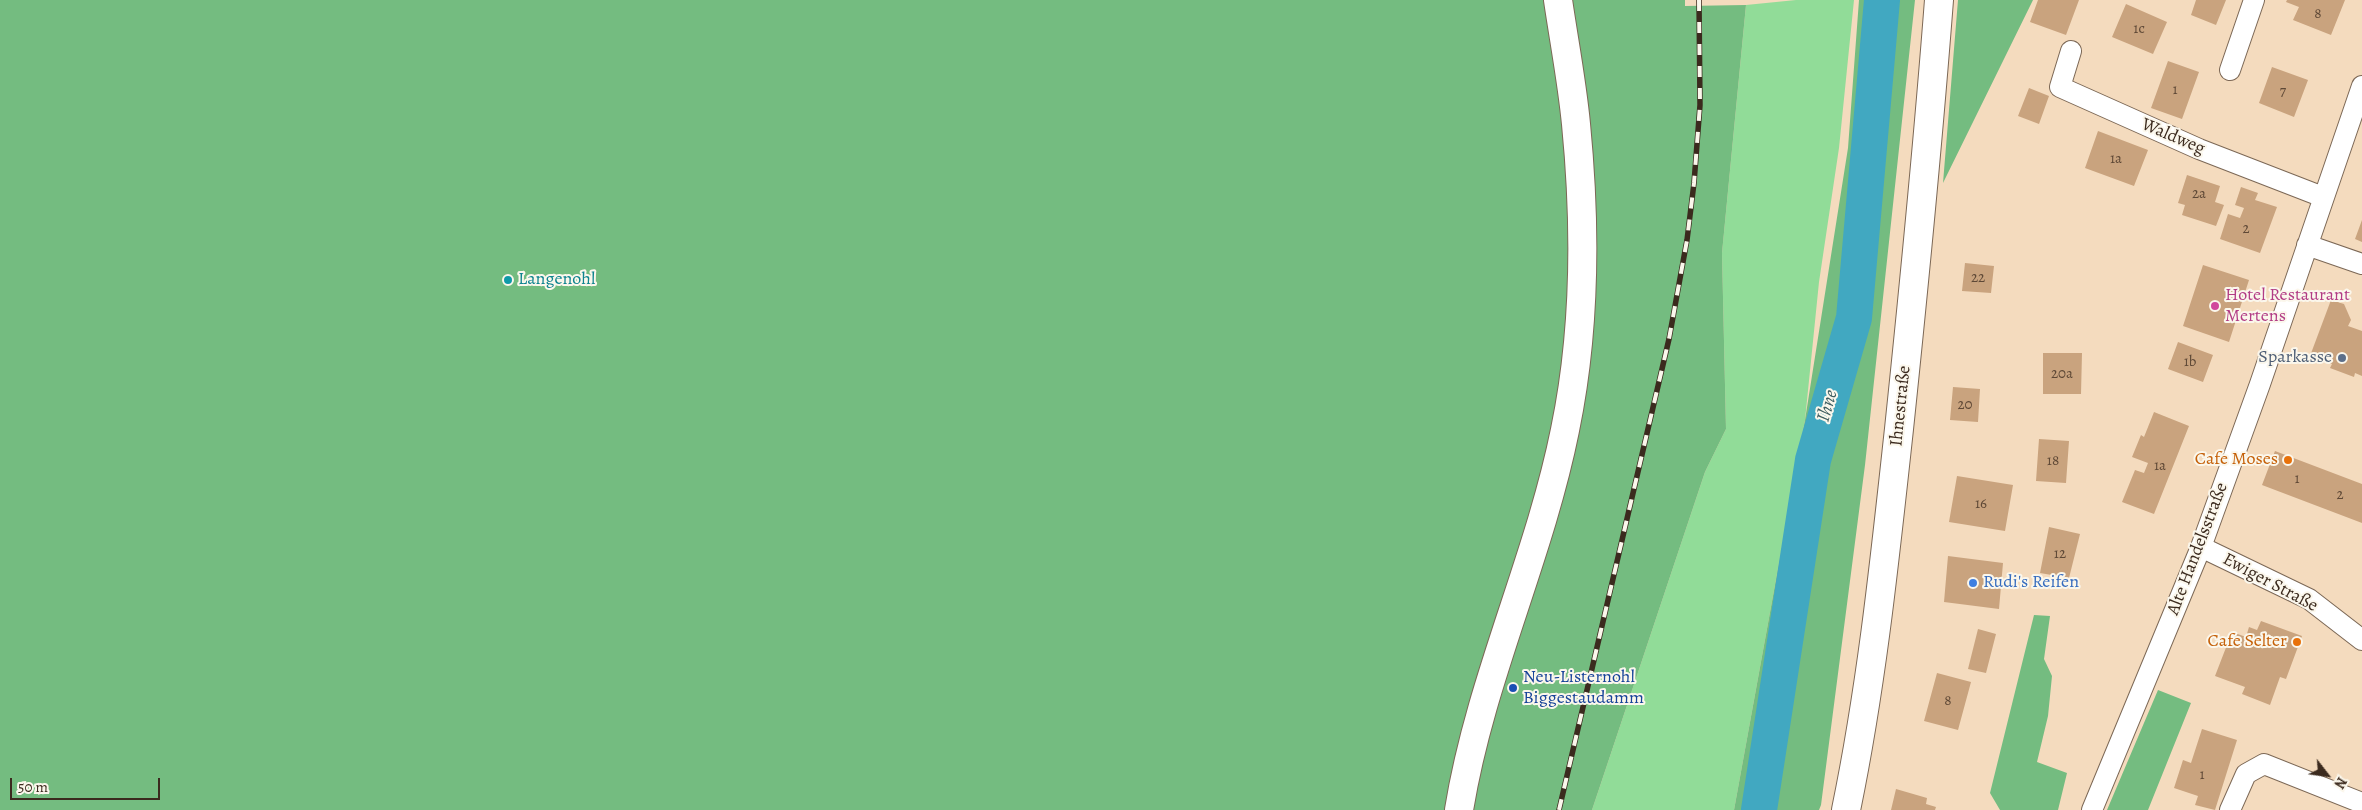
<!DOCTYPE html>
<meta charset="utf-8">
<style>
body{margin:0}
#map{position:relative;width:2362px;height:810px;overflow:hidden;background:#f4dbbe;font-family:Alegreya,serif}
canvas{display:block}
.north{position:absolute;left:2302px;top:750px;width:50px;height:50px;-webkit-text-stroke:4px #fbf7ec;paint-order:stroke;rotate:120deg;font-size:14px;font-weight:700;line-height:20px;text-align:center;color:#3b2a1e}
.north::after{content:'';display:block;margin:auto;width:18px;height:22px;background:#3b2a1e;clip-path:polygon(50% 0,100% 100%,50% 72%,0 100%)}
.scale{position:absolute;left:10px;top:778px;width:150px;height:22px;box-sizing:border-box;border:2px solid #3b2a1e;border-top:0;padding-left:6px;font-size:15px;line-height:18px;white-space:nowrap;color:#3b2a1e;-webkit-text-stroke:4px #fbf7ec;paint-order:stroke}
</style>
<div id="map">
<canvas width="2362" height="810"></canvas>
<div class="north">N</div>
<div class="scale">50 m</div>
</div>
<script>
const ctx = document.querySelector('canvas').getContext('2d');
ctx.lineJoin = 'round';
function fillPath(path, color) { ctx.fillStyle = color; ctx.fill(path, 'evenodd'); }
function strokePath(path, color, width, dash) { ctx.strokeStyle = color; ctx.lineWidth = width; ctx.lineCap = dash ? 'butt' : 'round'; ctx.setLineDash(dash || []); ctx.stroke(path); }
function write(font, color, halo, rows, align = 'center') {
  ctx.font = font + ' Alegreya,serif'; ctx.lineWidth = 4; ctx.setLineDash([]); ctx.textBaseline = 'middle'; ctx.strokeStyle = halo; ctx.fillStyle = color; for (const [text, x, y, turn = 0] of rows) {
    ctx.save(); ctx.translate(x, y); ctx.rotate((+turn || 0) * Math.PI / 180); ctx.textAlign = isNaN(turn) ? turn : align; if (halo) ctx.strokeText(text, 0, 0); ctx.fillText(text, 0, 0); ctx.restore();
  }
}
fillPath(new Path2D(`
 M 1796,0 L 1854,0 L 1839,148 L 1819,282 L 1805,420 L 1734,810 L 1592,810 L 1705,472 L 1726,429 L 1722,253 L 1746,5 Z`), '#91dc98');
fillPath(new Path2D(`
 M 0,0 L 1685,0 L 1685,6 L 1746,5 L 1722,253 L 1726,429 L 1705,472 L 1592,810 L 0,810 Z
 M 1859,0 L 1915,0 L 1865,465 L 1821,805 L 1819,810 L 1734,810 L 1805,420 L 1848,148 Z
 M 1958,0 L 2033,0 L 1943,183 Z
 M 2034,615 L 2050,616 L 2044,659 L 2052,676 L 2048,716 L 2037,762 L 2067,773 L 2058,810 L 2000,810 L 1990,793 Z
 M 2158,690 L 2191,703 L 2148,810 L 2107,810 Z`), '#74bc80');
strokePath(new Path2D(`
 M 1759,810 L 1813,460 L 1854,318 L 1882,0`), '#41a8c1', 36);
fillPath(new Path2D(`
 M 2038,0 L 2079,0 L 2066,35 L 2030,22 Z
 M 2196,0 L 2226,0 L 2216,25 L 2191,15 Z
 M 2287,0 L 2345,0 L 2331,35 L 2293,20 L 2299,7 L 2286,2 Z
 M 2126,4 L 2167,22 L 2153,54 L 2112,37 Z
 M 2168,61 L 2199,72 L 2182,119 L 2151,108 Z
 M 2272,67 L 2308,80 L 2294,117 L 2259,103 Z
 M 2029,88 L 2049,96 L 2039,124 L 2018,116 Z
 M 2098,131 L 2148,150 L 2134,186 L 2085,168 Z
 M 2187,175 L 2220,186 L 2215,202 L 2224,205 L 2216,226 L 2182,215 L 2185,205 L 2178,203 Z
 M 2241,187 L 2258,193 L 2255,200 L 2277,207 L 2260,253 L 2220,239 L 2228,214 L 2240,218 L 2244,208 L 2235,205 Z
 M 2362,220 L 2362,242 L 2355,239 Z
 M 1965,263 L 1994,266 L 1991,293 L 1962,291 Z
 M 2203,265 L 2249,280 L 2229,342 L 2183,326 Z
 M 2331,300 L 2344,304 L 2351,320 L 2348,326 L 2362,331 L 2362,376 L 2355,373 L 2354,377 L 2330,368 L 2332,364 L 2310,356 Z
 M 2178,342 L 2213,355 L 2203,382 L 2168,369 Z
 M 2043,353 L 2082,353 L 2081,394 L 2043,394 Z
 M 1953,387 L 1980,389 L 1978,422 L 1950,420 Z
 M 2154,412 L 2189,426 L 2154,514 L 2122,502 L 2135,470 L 2144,473 L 2148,463 L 2132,457 L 2141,435 L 2144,437 Z
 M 2039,439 L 2069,441 L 2066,483 L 2036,481 Z
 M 2275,451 L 2362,484 L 2362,523 L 2262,485 Z
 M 1957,476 L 2013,485 L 2005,531 L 1949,522 Z
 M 2049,527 L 2080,534 L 2069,578 L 2040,573 Z
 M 1948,556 L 2003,563 L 1999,609 L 1944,602 Z
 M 2261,621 L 2302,636 L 2286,679 L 2280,677 L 2270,705 L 2242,694 L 2245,687 L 2215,676 L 2232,632 L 2246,637 L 2249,627 L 2257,630 Z
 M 1978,629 L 1996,634 L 1986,673 L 1968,669 Z
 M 1937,673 L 1971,682 L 1958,730 L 1924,721 Z
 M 2202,729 L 2237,740 L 2215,810 L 2195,805 L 2198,796 L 2174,788 L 2183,760 L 2191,763 Z
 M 1896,789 L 1927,798 L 1926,804 L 1936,807 L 1935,810 L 1891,810 Z`), '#c9a37e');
const minor = new Path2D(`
 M 2071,51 L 2060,87 L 2199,149 L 2323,197
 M 2230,70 L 2254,0
 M 2307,245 L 2362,264
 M 2201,547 L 2309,599 L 2362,640
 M 2092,810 L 2201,547 L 2260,384 L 2362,86
 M 2230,810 L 2246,774 L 2264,764 L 2362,803`);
const secondary = new Path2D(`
 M 1459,810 C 1480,680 1539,559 1565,430 C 1586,329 1586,226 1576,124 C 1572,82 1564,41 1558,0
 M 1846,810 C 1872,684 1885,557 1899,429 C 1914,286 1928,143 1939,0`);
strokePath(minor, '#7c6856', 22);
strokePath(secondary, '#7c6856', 30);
strokePath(minor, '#fff', 20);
strokePath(secondary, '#fff', 28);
const rail = new Path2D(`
 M 1559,810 L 1669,339 L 1687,240 L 1694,183 L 1700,105 L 1699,0`);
strokePath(rail, '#3b2a1e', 5.5);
strokePath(rail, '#fbf7ec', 4, [11]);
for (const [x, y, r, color] of [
 [508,280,5,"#0f9aa8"],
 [2215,306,5,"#d1479c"],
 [2342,358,5,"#5c6f8a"],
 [2288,460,5,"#e8710a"],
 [1973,583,5,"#3f7fe0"],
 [2297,642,5,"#e8710a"],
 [1513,688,5,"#1a4fb4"]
]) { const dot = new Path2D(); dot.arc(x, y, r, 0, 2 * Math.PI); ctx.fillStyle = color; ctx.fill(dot); strokePath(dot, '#fbf7ec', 2); }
write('15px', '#5e4836', null, [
 ["8",2318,14],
 ["1c",2139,29],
 ["1",2175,90],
 ["7",2283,92],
 ["1a",2116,159],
 ["2a",2199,194],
 ["2",2246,229],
 ["22",1978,278],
 ["1b",2190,362],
 ["20a",2062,374],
 ["20",1965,405],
 ["18",2053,461],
 ["1a",2160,466],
 ["1",2297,479],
 ["2",2340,495],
 ["16",1981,504],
 ["12",2060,554],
 ["8",1948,701],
 ["1",2202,775]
]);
write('18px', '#3b2a1e', '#fbf7ec', [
 ["Waldweg",2173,137,23],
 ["Ihnestraße",1901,406,-84],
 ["Alte Handelsstraße",2198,549,-69],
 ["Ewiger Straße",2270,583,28]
]);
write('18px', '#0d838f', '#fbf7ec', [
 ["Langenohl",518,280]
], 'left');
write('18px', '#b23c85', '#fbf7ec', [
 ["Hotel Restaurant",2225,296],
 ["Mertens",2225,317]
], 'left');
write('18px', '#4e5e75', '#fbf7ec', [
 ["Sparkasse",2332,358]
], 'right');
write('18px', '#c56008', '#fbf7ec', [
 ["Cafe Moses",2278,460],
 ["Cafe Selter",2287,642]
], 'right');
write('18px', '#366cbe', '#fbf7ec', [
 ["Rudi's Reifen",1983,583]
], 'left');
write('18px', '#164399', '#fbf7ec', [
 ["Neu-Listernohl",1523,678],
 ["Biggestaudamm",1523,699]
], 'left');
write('italic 19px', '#3d5c5f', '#fbf7ec', [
 ["Ihne",1828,406,-74]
]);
</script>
